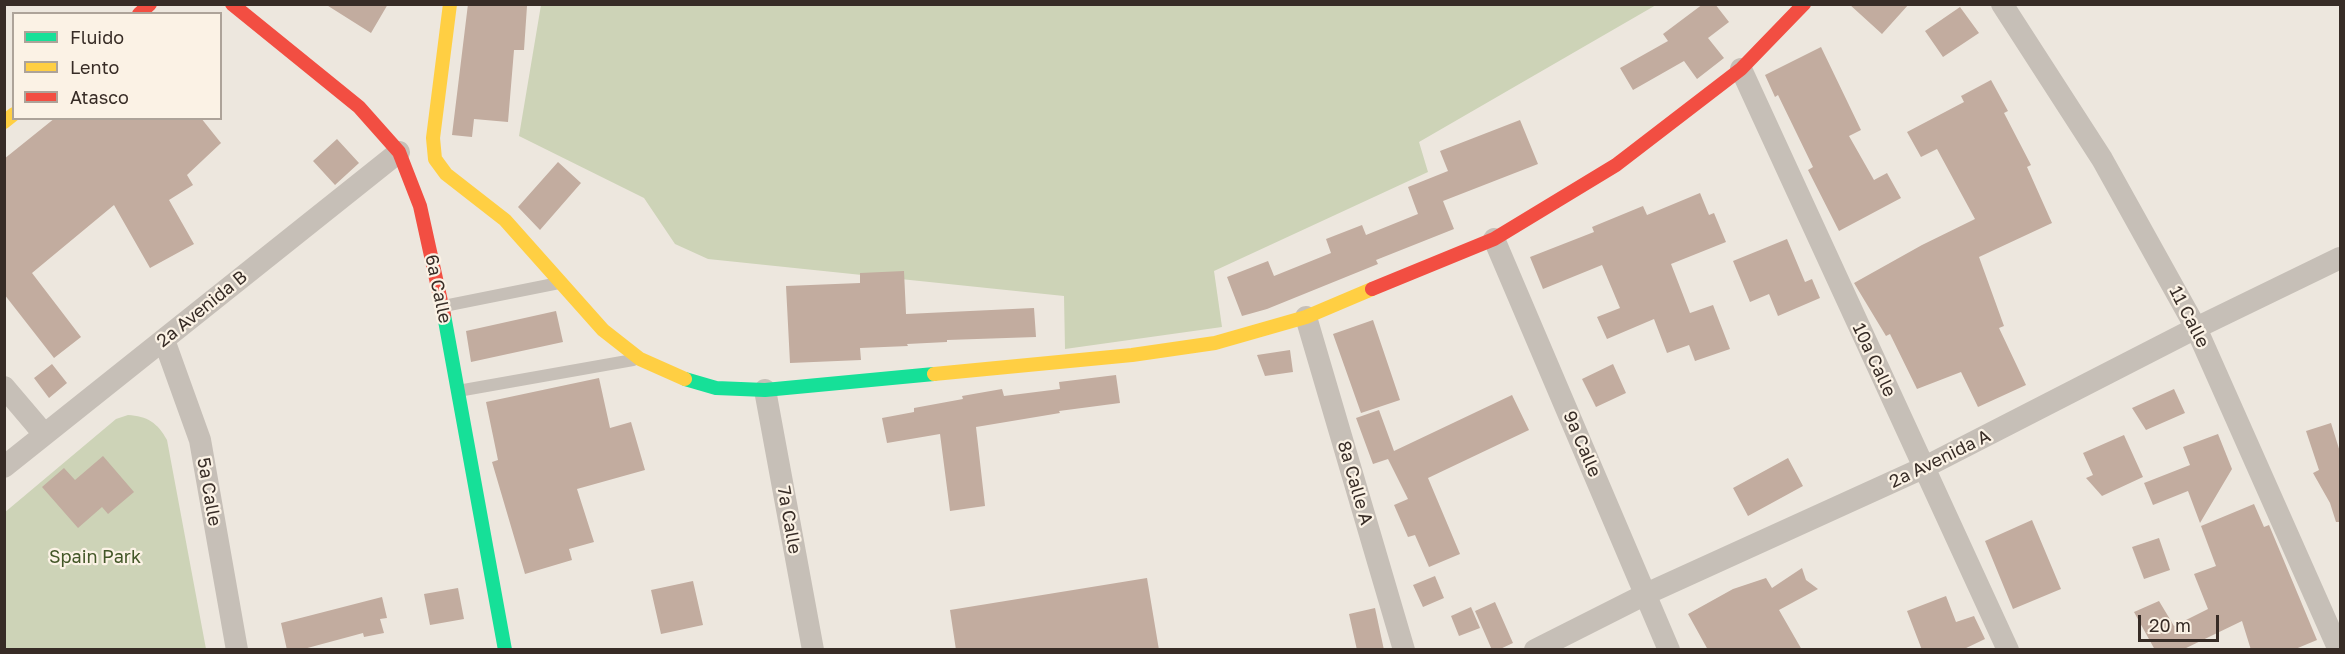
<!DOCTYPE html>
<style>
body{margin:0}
#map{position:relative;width:2345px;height:654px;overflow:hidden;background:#ede7de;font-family:"Golos Text",sans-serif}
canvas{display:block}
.frame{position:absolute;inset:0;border:6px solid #372c26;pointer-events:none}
.legend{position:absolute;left:12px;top:12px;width:210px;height:108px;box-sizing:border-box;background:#fbf2e5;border:2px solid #ada399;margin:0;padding:8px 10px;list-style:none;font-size:18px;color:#372c26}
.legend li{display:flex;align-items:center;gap:12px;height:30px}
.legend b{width:30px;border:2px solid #ada399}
.scale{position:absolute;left:2138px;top:615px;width:81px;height:27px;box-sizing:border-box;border:3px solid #372c26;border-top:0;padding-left:8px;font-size:18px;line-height:21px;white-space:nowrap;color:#372c26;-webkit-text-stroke:4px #fbf2e5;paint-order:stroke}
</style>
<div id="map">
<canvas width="2345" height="654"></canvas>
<div class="frame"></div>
<ul class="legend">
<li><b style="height:8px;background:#16e098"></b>Fluido</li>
<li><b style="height:8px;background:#ffcf43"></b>Lento</li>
<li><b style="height:8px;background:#f24e42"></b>Atasco</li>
</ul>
<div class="scale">20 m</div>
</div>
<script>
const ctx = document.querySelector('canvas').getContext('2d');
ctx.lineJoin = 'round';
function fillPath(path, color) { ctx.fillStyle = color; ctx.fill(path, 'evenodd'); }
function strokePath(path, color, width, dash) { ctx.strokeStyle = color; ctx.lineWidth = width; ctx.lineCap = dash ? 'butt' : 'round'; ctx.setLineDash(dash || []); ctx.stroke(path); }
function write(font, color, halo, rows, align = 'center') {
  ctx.font = font + ' "Golos Text",sans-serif'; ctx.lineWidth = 4.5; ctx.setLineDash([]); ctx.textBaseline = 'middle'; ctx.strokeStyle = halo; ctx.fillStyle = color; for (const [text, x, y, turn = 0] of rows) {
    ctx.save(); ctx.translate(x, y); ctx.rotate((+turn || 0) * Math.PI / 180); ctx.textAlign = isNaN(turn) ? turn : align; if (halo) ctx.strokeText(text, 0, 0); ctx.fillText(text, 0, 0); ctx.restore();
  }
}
fillPath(new Path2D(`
 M 541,5 L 1656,5 L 1419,142 L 1428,172 L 1214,271 L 1222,327 L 1065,349 L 1064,296 L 708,259 L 675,244 L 644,198 L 519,136 Z
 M 128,415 C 147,416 158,423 167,440 L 206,649 L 5,649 L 4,513 L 116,419 Z`), '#cdd3b7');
fillPath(new Path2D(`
 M 325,4 L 388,4 L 371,33 Z
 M 468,4 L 527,6 L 524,50 L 514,50 L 508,122 L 474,119 L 472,137 L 452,135 Z
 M 1703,4 L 1715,4 L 1729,22 L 1708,38 L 1724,58 L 1697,79 L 1684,61 L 1633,90 L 1620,68 L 1668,41 L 1663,34 Z
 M 1849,4 L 1909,4 L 1882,34 Z
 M 1960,7 L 1979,33 L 1943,57 L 1925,31 Z
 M 1821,47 L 1861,130 L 1849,136 L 1874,180 L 1887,173 L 1901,198 L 1839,231 L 1808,170 L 1813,167 L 1778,95 L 1775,97 L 1765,75 Z
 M 1991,80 L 2008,111 L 2004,113 L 2031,165 L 2027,167 L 2052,223 L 1979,257 L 2004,326 L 1999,328 L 2026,385 L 1978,407 L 1961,372 L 1917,389 L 1890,334 L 1886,336 L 1854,283 L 1922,245 L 1975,219 L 1937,149 L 1921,157 L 1907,132 L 1964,102 L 1961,96 Z
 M 55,118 L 201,118 L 221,143 L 187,175 L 193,185 L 169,200 L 194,244 L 150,268 L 114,205 L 32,273 L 81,337 L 54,358 L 4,294 L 4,159 Z
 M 1520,120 L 1538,164 L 1443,201 L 1454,229 L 1376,260 L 1378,264 L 1267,309 L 1242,316 L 1227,277 L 1268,261 L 1274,276 L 1331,253 L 1326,239 L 1362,225 L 1366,235 L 1418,214 L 1408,187 L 1448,171 L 1440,151 Z
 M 337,139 L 359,163 L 335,185 L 313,161 Z
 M 558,162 L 581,183 L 540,230 L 518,207 Z
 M 1700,193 L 1709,215 L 1714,213 L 1726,242 L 1671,264 L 1690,313 L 1713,305 L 1730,349 L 1695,361 L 1689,345 L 1667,353 L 1654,319 L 1607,339 L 1597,317 L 1620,308 L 1602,265 L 1543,289 L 1530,257 L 1594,232 L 1592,227 L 1643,206 L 1647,215 Z
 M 1787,239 L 1805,282 L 1812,279 L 1820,298 L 1778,316 L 1769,294 L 1750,302 L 1733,261 Z
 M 904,271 L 906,314 L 1034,308 L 1036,337 L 947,340 L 947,342 L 907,344 L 908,346 L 860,348 L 861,360 L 790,363 L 786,286 L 860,283 L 860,273 Z
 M 556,311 L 563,342 L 471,362 L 466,331 Z
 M 1373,320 L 1400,400 L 1361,413 L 1333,334 Z
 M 1290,350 L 1293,372 L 1265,376 L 1257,355 Z
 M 52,364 L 67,383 L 49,398 L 34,378 Z
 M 1613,364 L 1626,393 L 1596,407 L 1582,379 Z
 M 1116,375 L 1120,403 L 1059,411 L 1060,413 L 976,427 L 985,506 L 950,511 L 940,434 L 887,443 L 882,418 L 914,412 L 914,408 L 963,399 L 962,396 L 1002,389 L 1004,396 L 1060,389 L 1059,382 Z
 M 599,378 L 610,428 L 631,422 L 645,470 L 577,489 L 594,542 L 569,549 L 572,560 L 525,574 L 492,462 L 498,460 L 486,402 Z
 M 2174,389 L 2185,413 L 2146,430 L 2132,408 Z
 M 1512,395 L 1529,430 L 1428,478 L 1460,554 L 1429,567 L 1415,535 L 1408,537 L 1394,505 L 1408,499 L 1388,459 L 1373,464 L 1356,418 L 1379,410 L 1394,451 Z
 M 2331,423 L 2340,452 L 2340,522 L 2336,522 L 2330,503 L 2313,473 L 2319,470 L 2306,431 Z
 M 2218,434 L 2232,469 L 2200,523 L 2188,491 L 2153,505 L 2144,483 L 2190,465 L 2183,447 Z
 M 2124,435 L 2143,477 L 2102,496 L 2086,478 L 2093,475 L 2083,453 Z
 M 103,456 L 134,492 L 108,514 L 102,507 L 78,528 L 42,487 L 64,468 L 75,480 Z
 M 1788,458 L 1803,486 L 1748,516 L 1733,488 Z
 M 2254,504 L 2264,527 L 2269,525 L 2317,640 L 2293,650 L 2251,650 L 2242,621 L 2182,650 L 2155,650 L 2134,612 L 2159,601 L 2174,626 L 2208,609 L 2194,574 L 2216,566 L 2201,526 Z
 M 2032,520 L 2061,589 L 2013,609 L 1985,541 Z
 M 2159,538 L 2170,570 L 2144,579 L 2132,547 Z
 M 1802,568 L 1806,580 L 1818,589 L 1779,610 L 1802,650 L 1708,650 L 1688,614 L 1733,589 L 1766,578 L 1772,588 Z
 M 1435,576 L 1444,598 L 1423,607 L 1413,585 Z
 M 1147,578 L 1159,650 L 956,650 L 950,610 Z
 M 693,581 L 703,625 L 661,634 L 651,590 Z
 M 458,588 L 464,619 L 430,625 L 424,594 Z
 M 1946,596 L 1956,622 L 1974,616 L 1985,639 L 1962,650 L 1922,650 L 1907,611 Z
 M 382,597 L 387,618 L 380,619 L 384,633 L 364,637 L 363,633 L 300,650 L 287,650 L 281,623 Z
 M 1495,602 L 1513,643 L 1498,650 L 1492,650 L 1475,611 Z
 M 1471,607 L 1480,628 L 1459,636 L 1451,616 Z
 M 1375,608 L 1384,650 L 1357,650 L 1349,614 Z`), '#c2ac9f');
strokePath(new Path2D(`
 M 444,306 L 559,283
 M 458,391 L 633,360`), '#c6bfb7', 12);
strokePath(new Path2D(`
 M 2002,4 L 2102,159 L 2196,328 L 2339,650
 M 1741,69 L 2008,650
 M 1494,239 L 1669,650
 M 1306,317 L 1404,650
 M 164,340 L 200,440 L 237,650
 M 4,387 L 44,434
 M 765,390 L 813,650
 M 4,467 L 399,152
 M 1535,650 L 1646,594 L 1923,468 L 2196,328 L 2340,258`), '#c6bfb7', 22);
strokePath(new Path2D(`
 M 444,315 L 505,650
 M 685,379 L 716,388 L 765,390 L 934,374`), '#16e098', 14);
strokePath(new Path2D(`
 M 450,4 L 433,138 L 435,159 L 446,174 L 505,220 L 603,330 L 640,359 L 685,379
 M 4,122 L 14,114
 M 934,374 L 1132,355 L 1215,343 L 1306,317 L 1372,289`), '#ffcf43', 14);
strokePath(new Path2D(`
 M 232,4 L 359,107 L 399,152 L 420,206 L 444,315
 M 139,14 L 150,4
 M 1372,289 L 1494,239 L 1616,165 L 1741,69 L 1804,4`), '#f24e42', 14);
write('18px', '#372c26', '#fbf2e5', [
 ["6a Calle",438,289,78],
 ["2a Avenida B",202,309,-39],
 ["11 Calle",2189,317,63],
 ["10a Calle",1874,360,65],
 ["9a Calle",1582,444,67],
 ["2a Avenida A",1940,459,-26],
 ["8a Calle A",1355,483,74],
 ["5a Calle",209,492,80],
 ["7a Calle",789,520,80]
]);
write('18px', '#435728', '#fbf2e5', [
 ["Spain Park",95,557]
]);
</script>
